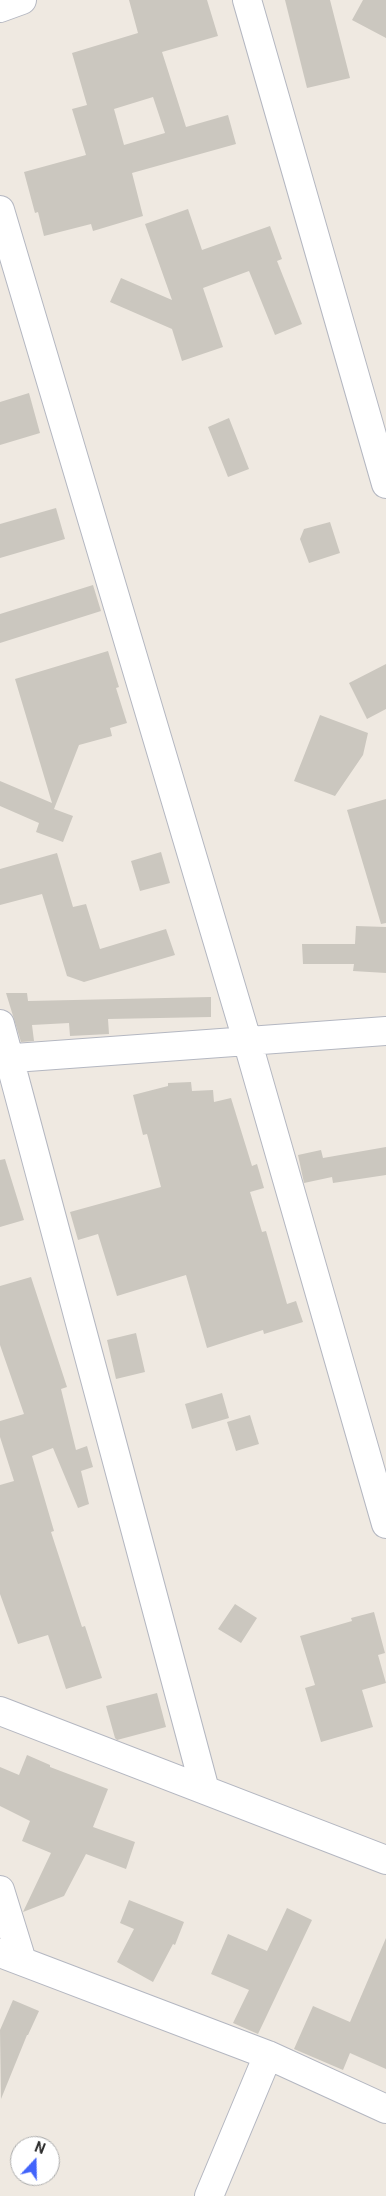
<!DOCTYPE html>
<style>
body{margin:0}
#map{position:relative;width:386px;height:2196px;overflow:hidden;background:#efe9e1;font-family:Roboto,sans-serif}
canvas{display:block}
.north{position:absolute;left:10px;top:2136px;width:50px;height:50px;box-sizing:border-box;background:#fff;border:1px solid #ababab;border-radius:50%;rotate:21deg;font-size:14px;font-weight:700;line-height:20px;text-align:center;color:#2e2e2e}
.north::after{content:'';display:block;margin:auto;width:18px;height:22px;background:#4264fb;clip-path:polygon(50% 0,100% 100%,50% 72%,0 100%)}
</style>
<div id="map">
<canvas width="386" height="2196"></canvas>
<div class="north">N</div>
</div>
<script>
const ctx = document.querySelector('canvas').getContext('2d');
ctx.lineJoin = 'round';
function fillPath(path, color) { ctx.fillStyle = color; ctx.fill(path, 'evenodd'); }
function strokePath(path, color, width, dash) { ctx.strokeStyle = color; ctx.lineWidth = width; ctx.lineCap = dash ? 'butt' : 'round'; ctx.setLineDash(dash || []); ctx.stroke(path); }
fillPath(new Path2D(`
 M 129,0 L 207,0 L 218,36 L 162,52 L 186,127 L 228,115 L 236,144 L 132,173 L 143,216 L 93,231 L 91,224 L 44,236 L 38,212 L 35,213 L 24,172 L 86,155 L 72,109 L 87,105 L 72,53 L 138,33 ZM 153,97 L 165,133 L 124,145 L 114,109 Z
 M 285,0 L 330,0 L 350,78 L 307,88 Z
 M 363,0 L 386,0 L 386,38 L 352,20 Z
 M 188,209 L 202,250 L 270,226 L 282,259 L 277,261 L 302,324 L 275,335 L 249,271 L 203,288 L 223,347 L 182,361 L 172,329 L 110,302 L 121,278 L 172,300 L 145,224 Z
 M 29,393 L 40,433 L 0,445 L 0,402 Z
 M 229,418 L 249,469 L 228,477 L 208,427 Z
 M 56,508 L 65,539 L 0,558 L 0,524 Z
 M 330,522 L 340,553 L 309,563 L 300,539 L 304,529 Z
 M 93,585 L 101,611 L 0,643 L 0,614 Z
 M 108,651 L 119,687 L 116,688 L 127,723 L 110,728 L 112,736 L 79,745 L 54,809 L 73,816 L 63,842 L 36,832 L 39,823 L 0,806 L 0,781 L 52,803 L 15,679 Z
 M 386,664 L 386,709 L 367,719 L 349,683 Z
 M 320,715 L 368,733 L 363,755 L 335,796 L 294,781 Z
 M 386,799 L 386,923 L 381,924 L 347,810 Z
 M 161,852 L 170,883 L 140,891 L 131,861 Z
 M 57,853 L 73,907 L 86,904 L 100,949 L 166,929 L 175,955 L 84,982 L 67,976 L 42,894 L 0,905 L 0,869 Z
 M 356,926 L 386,927 L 386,973 L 353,971 L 354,964 L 303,964 L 302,944 L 355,944 Z
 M 6,993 L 27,993 L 28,1001 L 211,997 L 211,1017 L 108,1019 L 109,1034 L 70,1036 L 69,1023 L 32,1025 L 34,1041 L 21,1042 Z
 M 191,1082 L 192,1091 L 213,1090 L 214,1102 L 231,1098 L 252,1166 L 257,1164 L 264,1188 L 250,1192 L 262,1232 L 266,1231 L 287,1304 L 296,1301 L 303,1322 L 264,1334 L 263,1330 L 207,1348 L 186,1275 L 117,1296 L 98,1234 L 78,1240 L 70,1212 L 161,1187 L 147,1134 L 143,1135 L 133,1095 L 168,1086 L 168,1083 Z
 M 386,1147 L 386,1175 L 333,1183 L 332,1177 L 304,1183 L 298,1155 L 321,1150 L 323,1158 Z
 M 5,1159 L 24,1220 L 0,1227 L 0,1160 Z
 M 31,1277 L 67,1387 L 61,1389 L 76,1450 L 87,1446 L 93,1467 L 81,1471 L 89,1504 L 78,1508 L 53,1448 L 32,1456 L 54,1531 L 51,1532 L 82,1627 L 85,1626 L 102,1678 L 66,1689 L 48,1635 L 18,1644 L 0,1594 L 0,1485 L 14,1481 L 0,1437 L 0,1421 L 24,1414 L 0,1345 L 0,1286 Z
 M 136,1333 L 145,1372 L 116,1379 L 107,1340 Z
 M 222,1393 L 229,1418 L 192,1429 L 185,1404 Z
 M 250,1415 L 259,1444 L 236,1451 L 227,1422 Z
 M 235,1604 L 257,1618 L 241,1643 L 218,1629 Z
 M 374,1612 L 385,1653 L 378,1655 L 386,1683 L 362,1690 L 373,1727 L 321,1742 L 305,1688 L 315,1685 L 300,1636 L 352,1621 L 351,1618 Z
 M 157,1693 L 166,1727 L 117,1740 L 115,1738 L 106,1706 Z
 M 27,1755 L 50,1765 L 50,1767 L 108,1789 L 93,1827 L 135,1842 L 126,1869 L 86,1854 L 64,1896 L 23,1912 L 51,1853 L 22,1841 L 30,1821 L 0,1806 L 0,1767 L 19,1775 Z
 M 129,1900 L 184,1922 L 175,1945 L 173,1944 L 153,1982 L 117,1962 L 134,1929 L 120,1923 Z
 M 287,1908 L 312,1920 L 258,2034 L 233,2023 L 249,1990 L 211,1974 L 228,1934 L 267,1951 Z
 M 386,1938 L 386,2069 L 350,2053 L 343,2070 L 294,2049 L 313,2006 L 350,2022 Z
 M 13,2000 L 39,2011 L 28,2035 L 27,2035 L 1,2099 L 0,2030 Z`), '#cbc7bf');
const minor = new Path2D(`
 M 247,0 L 386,484
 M 0,8 L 22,0
 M 0,210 L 247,1040 L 386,1524
 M 0,1024 L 205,1790
 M 0,1059 L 386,1031
 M 0,1711 L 386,1860
 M 0,1890 L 22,1961
 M 0,1953 L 268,2055 L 386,2109
 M 209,2196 L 268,2055`);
strokePath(minor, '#b4b7c1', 30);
strokePath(minor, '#fff', 28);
</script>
